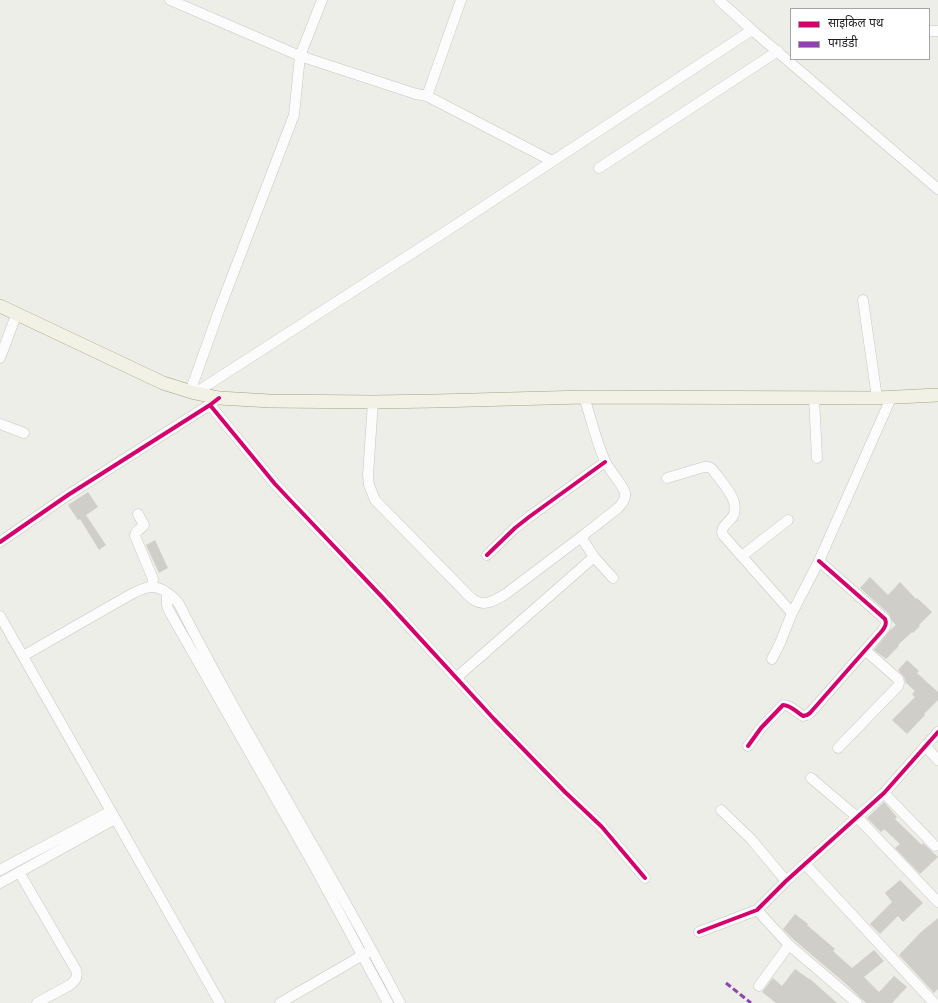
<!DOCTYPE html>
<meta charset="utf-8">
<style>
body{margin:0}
#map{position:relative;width:938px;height:1003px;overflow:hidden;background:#eeeee8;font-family:Helvetica,"Noto Sans Devanagari",sans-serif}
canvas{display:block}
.legend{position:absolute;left:790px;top:8px;width:140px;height:52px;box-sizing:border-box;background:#fff;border:1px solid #a5a5a5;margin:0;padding:5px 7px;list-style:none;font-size:12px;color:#1f1f1f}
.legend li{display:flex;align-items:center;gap:8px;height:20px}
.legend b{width:20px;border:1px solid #a5a5a5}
</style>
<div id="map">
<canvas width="938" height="1003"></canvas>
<ul class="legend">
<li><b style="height:5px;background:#d6006c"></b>साइकिल पथ</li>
<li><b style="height:5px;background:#8e44ad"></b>पगडंडी</li>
</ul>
</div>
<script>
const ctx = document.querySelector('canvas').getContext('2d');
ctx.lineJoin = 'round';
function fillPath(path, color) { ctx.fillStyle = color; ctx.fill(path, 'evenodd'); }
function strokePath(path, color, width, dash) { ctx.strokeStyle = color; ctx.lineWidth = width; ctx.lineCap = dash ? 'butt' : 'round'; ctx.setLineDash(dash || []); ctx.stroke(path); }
fillPath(new Path2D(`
 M 88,492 L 98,507 L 86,515 L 106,545 L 99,550 L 80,519 L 78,520 L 68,505 Z
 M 155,540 L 168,568 L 159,573 L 146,545 Z
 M 870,577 L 888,595 L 900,582 L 916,599 L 917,598 L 932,612 L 919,625 L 920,626 L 913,633 L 912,632 L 898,645 L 899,646 L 886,659 L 874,650 L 890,630 L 896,625 L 892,621 L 889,614 L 860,588 Z
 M 907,660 L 919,671 L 917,673 L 938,692 L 938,700 L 924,714 L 925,715 L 907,734 L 892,720 L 915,697 L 912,694 L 915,691 L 906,683 L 904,677 L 898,670 Z
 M 884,802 L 897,817 L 895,819 L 922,845 L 923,843 L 938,857 L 920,874 L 895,848 L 900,844 L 884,829 L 881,832 L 867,818 Z
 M 900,880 L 923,903 L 903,922 L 898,916 L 880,934 L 870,924 L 892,902 L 885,893 Z
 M 795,914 L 808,924 L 807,925 L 835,949 L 833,951 L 852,968 L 874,950 L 884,961 L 864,977 L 879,992 L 894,976 L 907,987 L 892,1003 L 866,1003 L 846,984 L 794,940 L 783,929 Z
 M 938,918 L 938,989 L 934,993 L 899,955 L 921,932 Z
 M 795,969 L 809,979 L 809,978 L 837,1003 L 776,1003 L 762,992 L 773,978 L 782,986 Z`), '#cfcec9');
const minor = new Path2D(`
 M 170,0 L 300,56 L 416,94 L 427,96 L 461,0
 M 719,0 L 752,30 L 938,189
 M 929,31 L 938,31
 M 427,96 L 552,161
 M 599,168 L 778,51
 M 863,300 L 877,398
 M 0,358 L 17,313
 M 190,392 L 220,308 L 294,115 L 300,56 L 322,0
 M 195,393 L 445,232 L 752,30
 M 814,398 L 817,458
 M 373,402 L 368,475 L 369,485 L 375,500 L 468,595 C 470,597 473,600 476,601 C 486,607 499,598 507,593 L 581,537 L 618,508 C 622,504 626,499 625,493 C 622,483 610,472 605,461 C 596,441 591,418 584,397
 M 210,405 L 275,484 L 291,501 L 384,599 L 494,719 L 565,792 L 602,827 L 645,878
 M 0,424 L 24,433
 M 667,478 L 704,467 L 708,467 L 711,468 C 718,477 731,491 734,502 C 735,506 735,510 734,514 C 731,522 719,526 723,535 L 792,613
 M 138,514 L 144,525 C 141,530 135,530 135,536 L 153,579 L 152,587
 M 581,537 L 594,557 L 613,578
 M 0,542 L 68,495 L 214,402
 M 487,555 L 515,528 L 529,517 L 605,462
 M 742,556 L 788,520
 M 167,593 L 167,605 L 168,609 L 313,864 L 388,1003
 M 0,616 L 220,1003
 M 23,656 L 128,596 C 135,592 144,587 152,587 C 162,587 174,597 179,604 C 248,740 330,868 400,1003
 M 772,659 L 780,643 L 792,613 L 819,561 L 891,398
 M 456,678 L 594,557
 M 748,746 L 761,728 L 783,705 C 791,705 796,712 803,716 L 807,715 L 810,713 L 882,631 C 885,627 887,624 885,619 L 819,561
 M 925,746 L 938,760
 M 838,748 L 898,686 C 899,683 900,682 898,679 L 865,650
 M 811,778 L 857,817 L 938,902
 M 884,793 L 935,846
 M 721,810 L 751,839 L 786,881
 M 805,864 L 934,1003
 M 0,870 L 111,811
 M 19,872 L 62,946 L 76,970 C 78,977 76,980 70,985 L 37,1003
 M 0,883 L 115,819
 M 757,910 L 789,945 L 857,1003
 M 699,932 L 757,910 L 786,881 L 884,793 L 938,732
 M 759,986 L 789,945
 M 280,1003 L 368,952`);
const major = new Path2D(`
 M 0,306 L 163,383 L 195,393 L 219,398 L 270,401 L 373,402 L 436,401 L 584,397 L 877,398 L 938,395`);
strokePath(minor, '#c6c6c4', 11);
strokePath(major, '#a4a584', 14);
strokePath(minor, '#fcfcfc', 10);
strokePath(major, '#f1f1e5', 13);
strokePath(new Path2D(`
 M 726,983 L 751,1003`), '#8e44ad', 3, [6, 3]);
strokePath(new Path2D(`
 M 210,405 L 275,484 L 291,501 L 384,599 L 494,719 L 565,792 L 602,827 L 645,878
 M 0,542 L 68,495 L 210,405 L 219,398
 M 487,555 L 515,528 L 529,517 L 605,462
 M 748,746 L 761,728 L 783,705 C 791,705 796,712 803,716 L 807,715 L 810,713 L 882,631 C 885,627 887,624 885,619 L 819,561
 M 699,932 L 757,910 L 786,881 L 884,793 L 938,732`), '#d6006c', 4);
</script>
